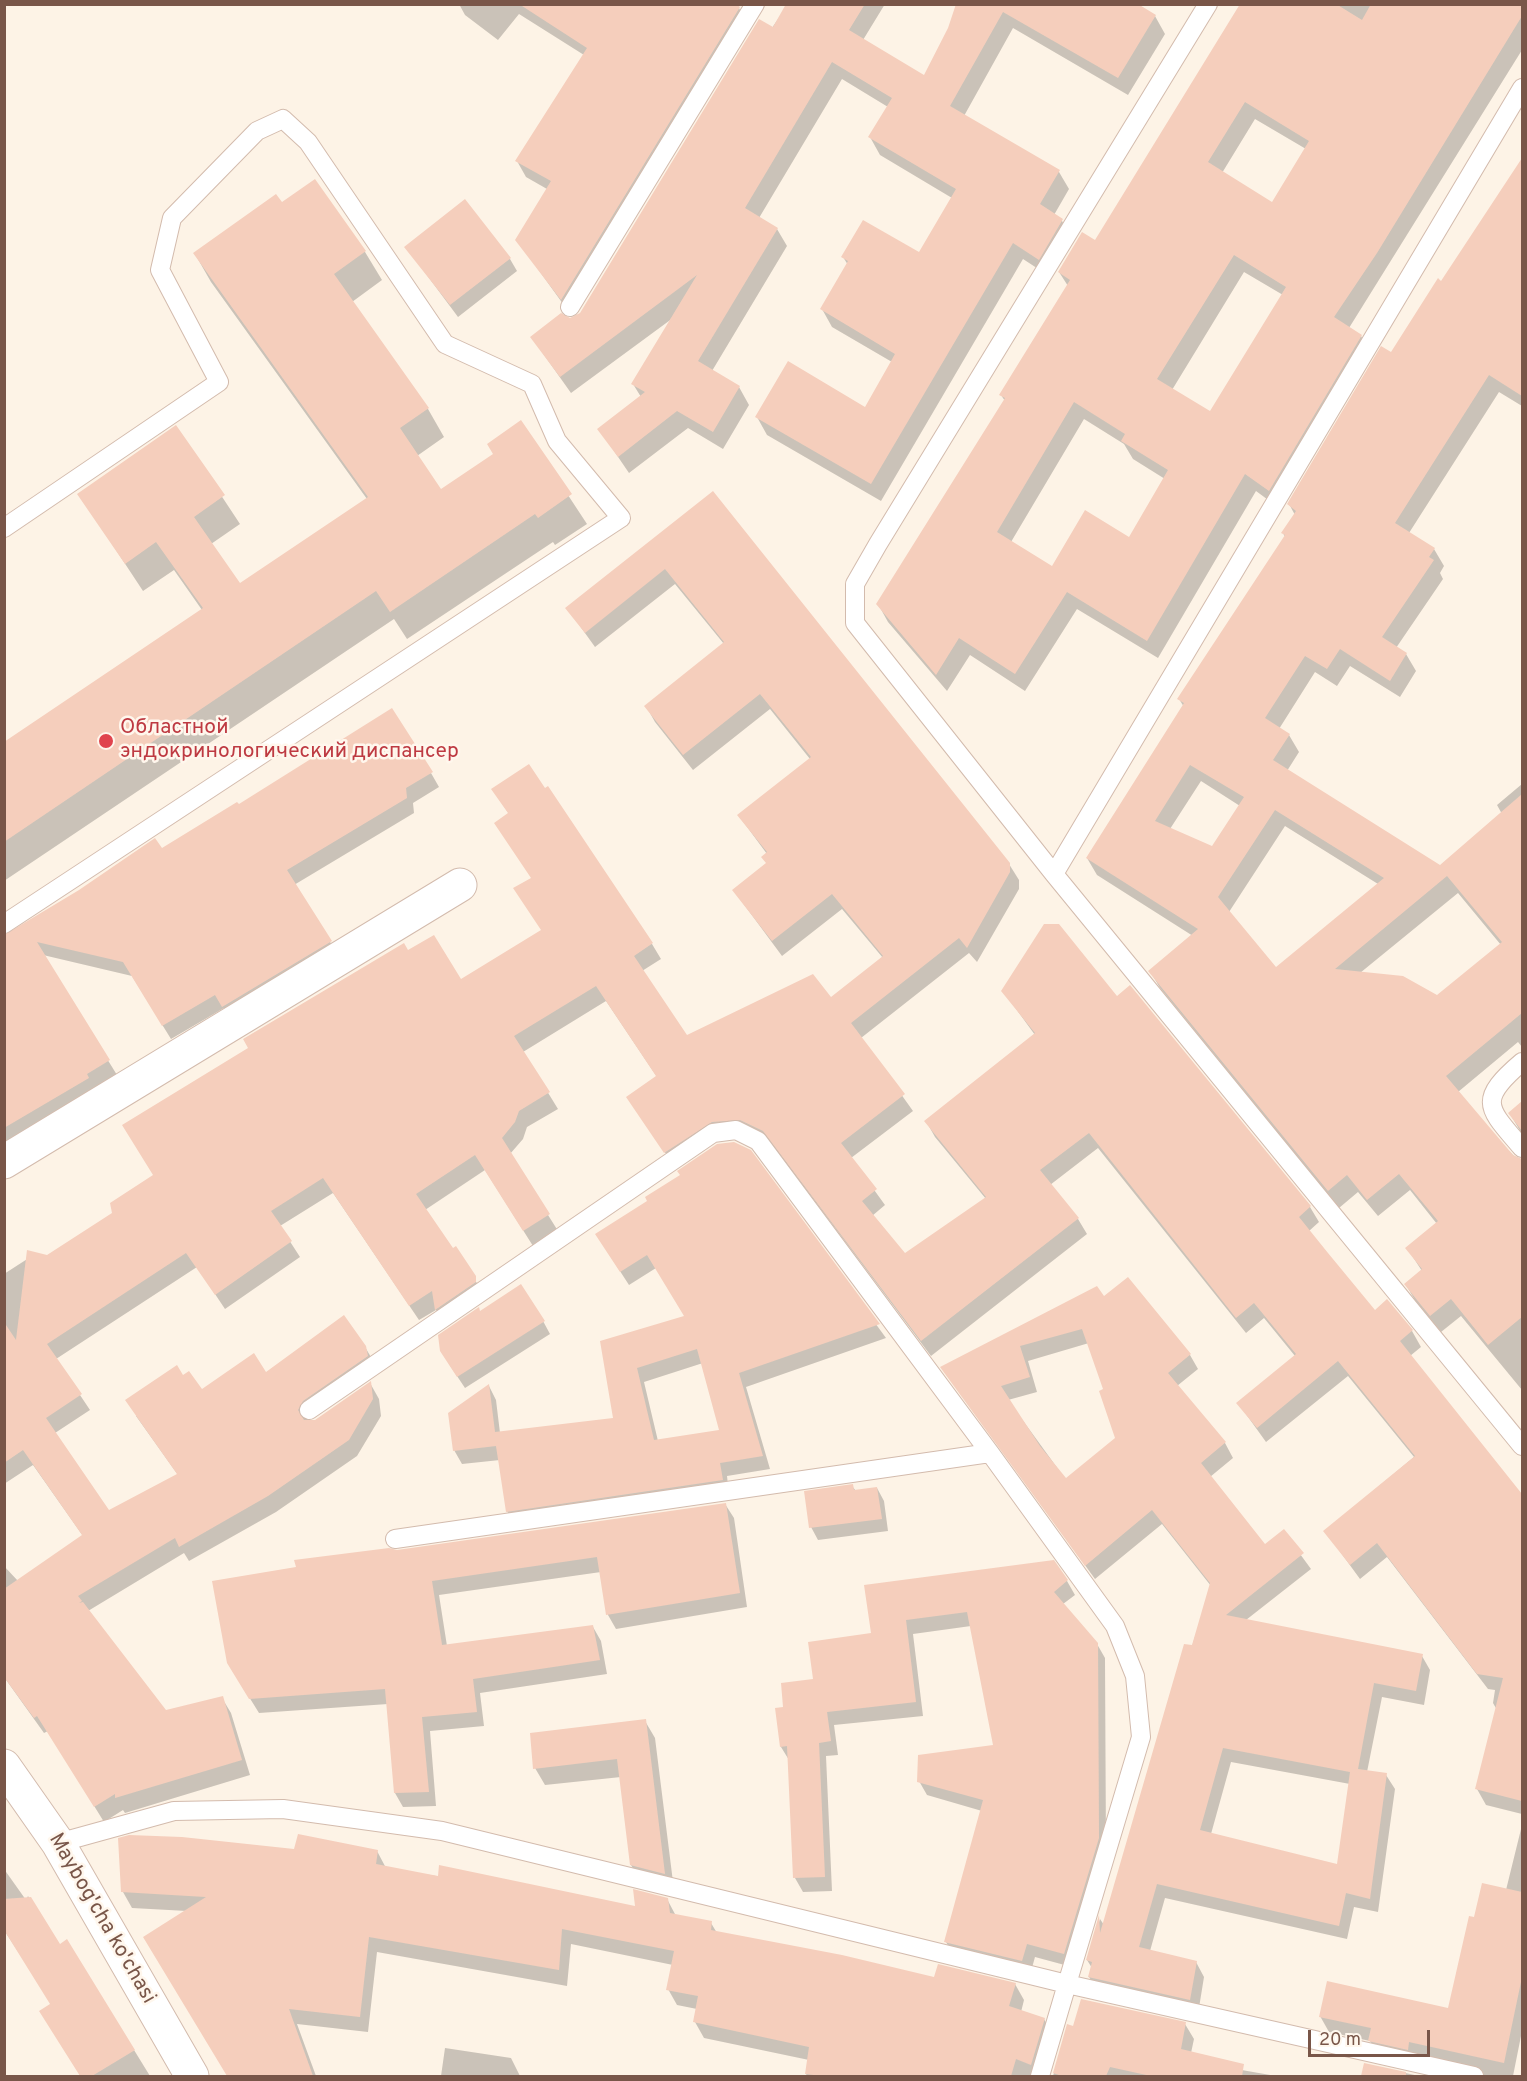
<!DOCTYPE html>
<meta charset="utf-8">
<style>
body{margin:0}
#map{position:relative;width:1527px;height:2081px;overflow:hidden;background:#fdf3e6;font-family:Overpass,sans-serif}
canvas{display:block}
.frame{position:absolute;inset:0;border:6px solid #795649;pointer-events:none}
.scale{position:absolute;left:1308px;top:2030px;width:122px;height:27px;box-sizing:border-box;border:3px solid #795649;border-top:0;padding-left:8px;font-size:18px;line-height:21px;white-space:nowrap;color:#795649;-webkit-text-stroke:4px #fff7ed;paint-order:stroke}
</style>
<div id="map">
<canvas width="1527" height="2081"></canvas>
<div class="frame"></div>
<div class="scale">20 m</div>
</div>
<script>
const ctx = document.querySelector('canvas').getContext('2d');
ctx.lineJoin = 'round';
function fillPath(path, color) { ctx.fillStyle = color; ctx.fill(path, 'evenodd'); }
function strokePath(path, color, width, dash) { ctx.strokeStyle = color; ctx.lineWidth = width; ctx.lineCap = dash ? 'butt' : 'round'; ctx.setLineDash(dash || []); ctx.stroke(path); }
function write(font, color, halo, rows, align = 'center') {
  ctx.font = font + ' Overpass,sans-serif'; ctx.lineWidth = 5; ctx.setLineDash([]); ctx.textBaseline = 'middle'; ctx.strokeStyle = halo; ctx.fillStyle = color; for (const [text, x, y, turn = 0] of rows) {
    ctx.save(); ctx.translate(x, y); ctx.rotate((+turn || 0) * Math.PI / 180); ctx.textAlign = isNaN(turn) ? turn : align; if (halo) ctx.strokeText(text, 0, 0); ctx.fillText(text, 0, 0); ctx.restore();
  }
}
fillPath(new Path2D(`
 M 459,4 L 733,4 L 739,8 L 748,25 L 571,315 L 517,240 L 547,189 L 526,177 L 517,161 L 584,55 L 519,14 L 498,40 L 465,15 Z
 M 788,4 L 885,4 L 863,40 L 924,77 L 949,29 L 958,4 L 1155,16 L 1165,34 L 1128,95 L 1013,28 L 964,116 L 1059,172 L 1069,189 L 1054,215 L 1062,221 L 1072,238 L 1049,276 L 1023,259 L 881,501 L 767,435 L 757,417 L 866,409 L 892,362 L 832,327 L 822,309 L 848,265 L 843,257 L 919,254 L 952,198 L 880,155 L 870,137 L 888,107 L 842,79 L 759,218 L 777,229 L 787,246 L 712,371 L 739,387 L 749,405 L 723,449 L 688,428 L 629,473 L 599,429 L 641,397 L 633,384 L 673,318 L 571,393 L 532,338 L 581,314 Z
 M 1241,4 L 1522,4 L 1522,50 L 1349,328 L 1361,336 L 1371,354 L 1279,508 L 1256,491 L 1158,658 L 1077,609 L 1025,691 L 970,655 L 947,691 L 888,622 L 878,604 L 1005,401 L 1001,395 L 1068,286 L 1059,272 L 1095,242 ZM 1255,119 L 1306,149 L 1272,204 L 1222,173 ZM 1244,272 L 1283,295 L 1210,413 L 1172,390 ZM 1084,419 L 1124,444 L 1133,459 L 1165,479 L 1129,539 L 1052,568 L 1011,542 Z
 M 1522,159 L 1522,406 L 1499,392 L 1409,533 L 1434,549 L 1444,566 L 1440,573 L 1443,579 L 1396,648 L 1406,654 L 1416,671 L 1400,697 L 1350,666 L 1337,686 L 1315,672 L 1279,729 L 1289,735 L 1299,752 L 1287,771 L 1440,867 L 1502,814 L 1497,805 L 1522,784 L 1522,1047 L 1518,1042 L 1458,1092 L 1488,1130 L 1518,1160 L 1522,1159 L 1522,1390 L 1461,1316 L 1441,1332 L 1416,1302 L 1406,1285 L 1422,1271 L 1407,1248 L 1437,1224 L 1410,1190 L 1378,1216 L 1358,1192 L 1339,1208 L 1160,988 L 1150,971 L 1193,936 L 1097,875 L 1087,858 L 1184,707 L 1179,699 L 1285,537 L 1283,533 L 1295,515 L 1289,504 L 1488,217 ZM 1201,781 L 1240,806 L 1213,848 L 1170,829 ZM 1285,826 L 1378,884 L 1276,969 L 1229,912 ZM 1458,893 L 1501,945 L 1437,997 L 1360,973 Z
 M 315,181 L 365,252 L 382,280 L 352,302 L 428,409 L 444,437 L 417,456 L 441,491 L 494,455 L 520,422 L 587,524 L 555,545 L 553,542 L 407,639 L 394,619 L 4,881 L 4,744 L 202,610 L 174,570 L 143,591 L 79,494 L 176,427 L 240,524 L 211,544 L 240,585 L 367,499 L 211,282 L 195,254 L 282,205 Z
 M 406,247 L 510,259 L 517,271 L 458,317 Z
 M 713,493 L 1009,864 L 1019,880 L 1019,889 L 977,962 L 969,953 L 861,1038 L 913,1111 L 851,1158 L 885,1205 L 872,1216 L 905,1255 L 986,1199 L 935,1137 L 926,1121 L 1035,1035 L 1003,991 L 1117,998 L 1310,1207 L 1319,1222 L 1309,1231 L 1375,1312 L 1387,1301 L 1412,1331 L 1421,1347 L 1410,1356 L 1522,1496 L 1522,1597 L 1476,1633 L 1522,1645 L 1522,1814 L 1486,1805 L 1477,1789 L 1497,1710 L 1493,1703 L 1495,1690 L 1488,1689 L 1387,1557 L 1360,1579 L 1325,1531 L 1414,1457 L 1348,1376 L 1266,1442 L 1238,1403 L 1295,1356 L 1264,1318 L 1246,1333 L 1098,1148 L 1050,1185 L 1078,1219 L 1087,1234 L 931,1356 L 774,1147 L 750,1135 L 721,1137 L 675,1167 L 628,1098 L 657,1077 L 606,1001 L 523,1052 L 558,1109 L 527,1127 L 523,1139 L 510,1154 L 558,1231 L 533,1246 L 485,1170 L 425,1210 L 484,1293 L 445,1325 L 436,1310 L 419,1320 L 333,1193 L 280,1226 L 300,1257 L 225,1309 L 197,1267 L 56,1359 L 90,1410 L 55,1433 L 109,1512 L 178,1475 L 136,1416 L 183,1377 L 202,1391 L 365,1347 L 375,1364 L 311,1417 L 309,1422 L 315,1421 L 370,1383 L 379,1399 L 381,1416 L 357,1456 L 276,1512 L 189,1561 L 184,1553 L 88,1611 L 165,1712 L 222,1698 L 231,1713 L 250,1775 L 125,1813 L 123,1810 L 104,1822 L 48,1731 L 44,1733 L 4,1677 L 4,1566 L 18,1581 L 83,1536 L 33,1465 L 4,1484 L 4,1274 L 35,1254 L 47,1257 L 113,1214 L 408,952 L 460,981 L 542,931 L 532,880 L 509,814 L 493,790 L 652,944 L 661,959 L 642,971 L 686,1037 L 831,999 L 883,958 L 842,909 L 782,956 L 734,891 L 767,864 L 767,854 L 739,816 L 810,759 L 770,709 L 693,770 L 655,722 L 646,706 L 724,644 L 675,584 L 595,647 L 567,608 Z
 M 431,773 L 439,787 L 413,803 L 414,813 L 294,885 L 339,956 L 232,1021 L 224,1008 L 171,1039 L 132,976 L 43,955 L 117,1075 L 4,1147 L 4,948 L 161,850 L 238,807 Z
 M 1522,1103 L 1522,1134 L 1510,1114 Z
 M 750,1151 L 886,1338 L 746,1387 L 770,1469 L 727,1476 L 729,1494 L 515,1525 L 507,1511 L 500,1460 L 462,1464 L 454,1450 L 489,1386 L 496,1400 L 500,1433 L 615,1419 L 602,1342 L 686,1317 L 656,1268 L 629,1285 L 605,1248 ZM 703,1363 L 721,1431 L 658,1441 L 644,1382 Z
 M 1128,1279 L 1190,1355 L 1198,1369 L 1177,1386 L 1225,1443 L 1233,1458 L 1210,1477 L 1265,1547 L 1284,1532 L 1311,1569 L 1246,1620 L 1422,1656 L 1430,1670 L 1424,1705 L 1382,1697 L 1367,1772 L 1386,1775 L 1395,1789 L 1378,1912 L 1354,1907 L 1347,1939 L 1165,1898 L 1150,1951 L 1196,1962 L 1204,1977 L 1198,2014 L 1098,1991 L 1089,1977 L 1092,1968 L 1087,1960 L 1100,1919 L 1104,1925 L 1211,1586 L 1162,1524 L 1095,1579 L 942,1367 L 1104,1298 ZM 1089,1343 L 1105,1390 L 1117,1438 L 1066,1480 L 1008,1400 L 1037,1392 L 1028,1361 ZM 1231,1762 L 1350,1784 L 1338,1866 L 1211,1834 Z
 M 481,1312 L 543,1321 L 550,1334 L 465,1388 L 449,1364 Z
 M 852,1486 L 856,1491 L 877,1488 L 884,1501 L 888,1531 L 818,1540 L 811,1527 Z
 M 725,1504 L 734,1518 L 747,1607 L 616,1629 L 608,1615 L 601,1572 L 439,1595 L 447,1646 L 593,1627 L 601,1641 L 607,1674 L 480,1693 L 484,1726 L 430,1731 L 436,1806 L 403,1807 L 395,1793 L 388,1704 L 259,1713 L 228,1663 L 397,1552 Z
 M 1067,1581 L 1075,1595 L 1063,1604 L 1097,1644 L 1105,1658 L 1106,1852 L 1072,1967 L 1035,1957 L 1030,1975 L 954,1956 L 946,1942 L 982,1811 L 927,1795 L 919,1781 L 995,1746 L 971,1626 L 913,1634 L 923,1716 L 834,1725 L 838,1755 L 826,1756 L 832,1891 L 803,1892 L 795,1878 L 789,1760 L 781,1747 L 785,1708 L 815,1680 L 873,1634 L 866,1586 Z
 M 645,1721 L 655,1738 L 674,1890 L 641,1882 L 631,1865 L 621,1777 L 545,1785 L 535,1768 Z
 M 1522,1825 L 1522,2031 L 1513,2076 L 1469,2076 L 1379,2056 L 1370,2041 L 1329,2032 L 1320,2016 L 1450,2010 L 1475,1919 L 1506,1890 Z
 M 295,1850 L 377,1851 L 386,1868 L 637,1908 L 667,1899 L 676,1916 L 711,1923 L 717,1933 L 935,1979 L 1015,1984 L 1024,2000 L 1021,2012 L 1044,2019 L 1053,2035 L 1041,2076 L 806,2076 L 809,2060 L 704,2038 L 695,2022 L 697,2009 L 677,2005 L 668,1989 L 673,1965 L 571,1944 L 567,1986 L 377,1952 L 368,2032 L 297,2024 L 316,2076 L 228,2076 L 154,1953 L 187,1911 L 132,1908 L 123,1892 Z
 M 4,1869 L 26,1900 L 28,1896 L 59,1946 L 67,1941 L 150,2076 L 81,2076 L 62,2045 L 52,2004 L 4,1930 Z
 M 1185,2024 L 1194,2039 L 1191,2053 L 1213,2065 L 1276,2076 L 1053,2076 L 1068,2026 Z
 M 445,2048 L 511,2058 L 520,2076 L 441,2076 Z
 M 1365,2064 L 1419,2076 L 1362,2076 Z`), '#0003');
fillPath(new Path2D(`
 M 519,4 L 736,4 L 740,7 L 561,300 L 515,240 L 551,181 L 515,161 L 587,48 Z
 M 786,4 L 865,4 L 849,30 L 924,75 L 948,28 L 956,4 L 1138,4 L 1156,15 L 1118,78 L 1003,12 L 950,106 L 1060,170 L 1040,204 L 1063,219 L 1039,260 L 1013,243 L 871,484 L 755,417 L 788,361 L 865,407 L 895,354 L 820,309 L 848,261 L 841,257 L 863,220 L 919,252 L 956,189 L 868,137 L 892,98 L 832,62 L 745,208 L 778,228 L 698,361 L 740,386 L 713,432 L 677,411 L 618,457 L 597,429 L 645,392 L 631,384 L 697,275 L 560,377 L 530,337 L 561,313 L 570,318 L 580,313 L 759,19 L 773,27 Z
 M 1240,4 L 1336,4 L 1362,20 L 1371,4 L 1522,4 L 1522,16 L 1377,253 L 1334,317 L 1362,335 L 1269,491 L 1245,474 L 1147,641 L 1067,592 L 1015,674 L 959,638 L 936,675 L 876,604 L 1005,398 L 999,395 L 1070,280 L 1058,272 L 1082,232 L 1095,240 ZM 1245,102 L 1309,141 L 1272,202 L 1208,162 ZM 1234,255 L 1286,287 L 1210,411 L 1157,379 ZM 1074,402 L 1125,434 L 1121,441 L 1168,470 L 1129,537 L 1085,510 L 1052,566 L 997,532 Z
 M 1522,158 L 1522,396 L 1489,375 L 1395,523 L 1435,548 L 1429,557 L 1434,560 L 1382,637 L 1407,653 L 1390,681 L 1340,649 L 1327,669 L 1305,656 L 1265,718 L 1290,734 L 1273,760 L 1440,865 L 1522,794 L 1522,1013 L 1446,1076 L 1513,1155 L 1522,1159 L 1522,1317 L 1488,1345 L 1451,1299 L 1430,1316 L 1404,1284 L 1422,1269 L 1405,1248 L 1438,1221 L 1399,1174 L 1367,1200 L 1347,1175 L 1328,1191 L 1148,971 L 1198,929 L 1086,858 L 1184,703 L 1177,699 L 1285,535 L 1281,533 L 1296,511 L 1287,504 L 1381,346 L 1391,352 L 1438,278 L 1441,281 ZM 1190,765 L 1244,797 L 1212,846 L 1155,821 ZM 1275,810 L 1384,878 L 1276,967 L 1218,897 ZM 1447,876 L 1502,942 L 1437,995 L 1403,976 L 1335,969 Z
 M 315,179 L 366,251 L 334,274 L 429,408 L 400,428 L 441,489 L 493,454 L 487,444 L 521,420 L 572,494 L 538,518 L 535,514 L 390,612 L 376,591 L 4,842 L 4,742 L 203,608 L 156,542 L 125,564 L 77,494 L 176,425 L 225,495 L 194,517 L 240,583 L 368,497 L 193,253 L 276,194 L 282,202 Z
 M 465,199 L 511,258 L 450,305 L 404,247 Z
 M 713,491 L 1010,863 L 1010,872 L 967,948 L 959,938 L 851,1023 L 905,1094 L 841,1143 L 877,1189 L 862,1201 L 905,1253 L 986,1197 L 924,1121 L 1035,1033 L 1001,991 L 1044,924 L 1059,924 L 1117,996 L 1130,985 L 1311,1206 L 1299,1217 L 1328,1253 L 1375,1310 L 1387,1299 L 1413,1330 L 1400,1341 L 1522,1494 L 1522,1801 L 1475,1789 L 1503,1678 L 1477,1674 L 1377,1543 L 1350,1565 L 1323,1531 L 1415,1456 L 1338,1361 L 1257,1428 L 1236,1403 L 1296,1354 L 1254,1303 L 1236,1318 L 1089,1133 L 1040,1170 L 1079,1218 L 921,1341 L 763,1131 L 740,1120 L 712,1122 L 664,1153 L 626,1097 L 656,1076 L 596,986 L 514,1036 L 550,1092 L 519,1111 L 515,1122 L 502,1138 L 550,1214 L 523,1231 L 475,1155 L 416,1194 L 453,1248 L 456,1246 L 476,1276 L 476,1282 L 435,1310 L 432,1291 L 409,1306 L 323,1178 L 271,1211 L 292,1241 L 215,1295 L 186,1253 L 47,1344 L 82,1394 L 46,1418 L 109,1510 L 177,1474 L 125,1400 L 177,1365 L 183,1375 L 189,1371 L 202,1389 L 254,1353 L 266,1372 L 344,1315 L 366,1346 L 368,1356 L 303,1401 L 298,1410 L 304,1420 L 315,1420 L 371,1381 L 373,1399 L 349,1440 L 268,1496 L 179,1547 L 175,1538 L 78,1596 L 82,1601 L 79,1603 L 83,1602 L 166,1710 L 223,1696 L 242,1760 L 115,1798 L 115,1794 L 94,1807 L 37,1716 L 34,1718 L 4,1677 L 4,1589 L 82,1535 L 23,1450 L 4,1463 L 4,1322 L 16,1340 L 27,1250 L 47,1255 L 112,1213 L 110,1203 L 153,1175 L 122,1125 L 248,1048 L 243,1039 L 404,943 L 408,950 L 434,935 L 461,979 L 541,930 L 513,888 L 531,878 L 494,823 L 508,813 L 491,789 L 529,764 L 545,788 L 548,786 L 653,943 L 634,956 L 687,1035 L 813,974 L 831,997 L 883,956 L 832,894 L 772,941 L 732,890 L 766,863 L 761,857 L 767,852 L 737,815 L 811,757 L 760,694 L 683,755 L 644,706 L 724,642 L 665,569 L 585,633 L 565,608 Z
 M 392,708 L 433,772 L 406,788 L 407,798 L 287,870 L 332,941 L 222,1007 L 215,995 L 162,1026 L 123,962 L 37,942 L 110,1060 L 87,1074 L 89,1078 L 4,1128 L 4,935 L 79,890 L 155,838 L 162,848 L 237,802 L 239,804 Z
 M 1522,1101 L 1522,1131 L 1508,1113 Z
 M 734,1142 L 751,1150 L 880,1324 L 739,1373 L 763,1456 L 720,1463 L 723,1480 L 506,1512 L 496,1446 L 453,1451 L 448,1413 L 489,1384 L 495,1432 L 613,1418 L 600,1341 L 684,1316 L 647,1255 L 620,1272 L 595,1234 L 647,1201 L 645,1197 L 680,1175 L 677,1171 L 717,1144 ZM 697,1349 L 719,1430 L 654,1440 L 637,1368 Z
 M 1128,1277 L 1191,1354 L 1168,1373 L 1226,1442 L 1201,1463 L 1265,1544 L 1284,1529 L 1304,1553 L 1226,1615 L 1423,1654 L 1416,1691 L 1374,1683 L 1358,1769 L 1387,1773 L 1370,1899 L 1346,1893 L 1339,1926 L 1157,1884 L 1139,1947 L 1197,1961 L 1190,2000 L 1088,1977 L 1092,1962 L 1086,1960 L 1099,1915 L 1100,1933 L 1184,1644 L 1192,1645 L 1210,1583 L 1152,1510 L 1085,1566 L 940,1367 L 1097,1286 L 1104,1296 ZM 1082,1329 L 1103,1389 L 1099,1391 L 1115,1438 L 1066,1478 L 1040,1446 L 1001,1386 L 1030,1377 L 1020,1346 ZM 1223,1748 L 1350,1772 L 1337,1864 L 1200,1830 Z
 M 521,1284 L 545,1321 L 457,1377 L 440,1351 L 438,1335 L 479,1307 L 480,1311 Z
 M 853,1484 L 854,1490 L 877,1487 L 882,1519 L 809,1528 L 804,1491 Z
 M 726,1503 L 740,1593 L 606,1615 L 597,1557 L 432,1581 L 442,1645 L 593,1625 L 600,1660 L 473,1679 L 477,1712 L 422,1717 L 429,1792 L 394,1793 L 385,1689 L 249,1699 L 227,1663 L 212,1581 L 296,1567 L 294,1560 L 389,1548 L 397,1550 Z
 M 1054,1560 L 1068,1580 L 1054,1592 L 1098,1643 L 1099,1838 L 1064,1954 L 1027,1944 L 1022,1961 L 944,1942 L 983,1800 L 917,1782 L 918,1755 L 993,1745 L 967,1612 L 906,1620 L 916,1702 L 827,1712 L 831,1741 L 819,1743 L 825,1877 L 793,1878 L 787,1746 L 780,1747 L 775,1708 L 783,1707 L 781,1683 L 813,1679 L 808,1642 L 871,1633 L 864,1585 Z
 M 646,1719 L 665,1874 L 630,1865 L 617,1759 L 533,1769 L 530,1733 Z
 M 298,1834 L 378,1850 L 376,1864 L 438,1876 L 439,1865 L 635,1906 L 633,1889 L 668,1898 L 670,1913 L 712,1921 L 711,1930 L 842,1955 L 934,1977 L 938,1964 L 1016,1983 L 1009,2006 L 1045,2018 L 1031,2065 L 1016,2059 L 1011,2076 L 822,2076 L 805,2074 L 809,2047 L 693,2022 L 698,1996 L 666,1990 L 674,1951 L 562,1929 L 559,1970 L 369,1937 L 360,2017 L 289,2009 L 313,2076 L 227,2076 L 143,1937 L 206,1897 L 121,1892 L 118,1838 L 129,1835 L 182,1837 L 294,1849 Z
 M 1482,1883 L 1522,1892 L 1522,1977 L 1504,2063 L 1409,2042 L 1408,2050 L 1368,2041 L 1371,2028 L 1319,2017 L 1327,1981 L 1448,2008 L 1469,1916 L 1474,1917 Z
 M 31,1897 L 60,1944 L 67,1939 L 135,2050 L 92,2076 L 80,2076 L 39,2011 L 50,2004 L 4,1930 L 4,1899 Z
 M 1081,1999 L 1186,2022 L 1181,2049 L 1244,2064 L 1242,2076 L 1151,2076 L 1110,2067 L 1106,2076 L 1062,2076 L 1053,2073 L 1067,2024 L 1073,2026 Z
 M 1364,2063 L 1406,2072 L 1406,2076 L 1361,2076 Z`), '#f5cebc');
const service = new Path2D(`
 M 1208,4 L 878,544 L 855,584 L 855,623 L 1054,874 L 1522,1446
 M 570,307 L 755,4
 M 4,528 L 219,382 L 160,270 L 172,218 L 257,131 L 283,119 L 308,142 L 445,344 L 532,384 L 557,441 L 621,518 L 4,924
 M 1054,874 L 1522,88
 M 1522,1062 C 1476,1101 1488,1108 1522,1148
 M 395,1539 L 990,1453
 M 58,1843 L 174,1811 L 283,1809 L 442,1831 L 1067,1984 L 1141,1737 L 1135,1676 L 1115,1626 L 990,1453 L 758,1141 L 736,1130 L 713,1133 L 309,1410
 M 1040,2076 L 1067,1984 L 1474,2076`);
const minor = new Path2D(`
 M 4,1162 L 460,885
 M 4,1766 L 58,1843 L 192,2076`);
strokePath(service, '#d3bbad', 20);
strokePath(minor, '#d3bbad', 35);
strokePath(service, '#fff', 18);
strokePath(minor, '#fff', 33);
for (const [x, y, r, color] of [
 [106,741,8,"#e0444e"]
]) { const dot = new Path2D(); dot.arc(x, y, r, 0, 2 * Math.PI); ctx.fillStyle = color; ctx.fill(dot); strokePath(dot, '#fff7ed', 2); }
write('21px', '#be3a42', '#fff7ed', [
 ["Областной",120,729],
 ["эндокринологический диспансер",120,753]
], 'left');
write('21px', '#795649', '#fff7ed', [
 ["Maybog'cha ko'chasi",101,1919,60]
]);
</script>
